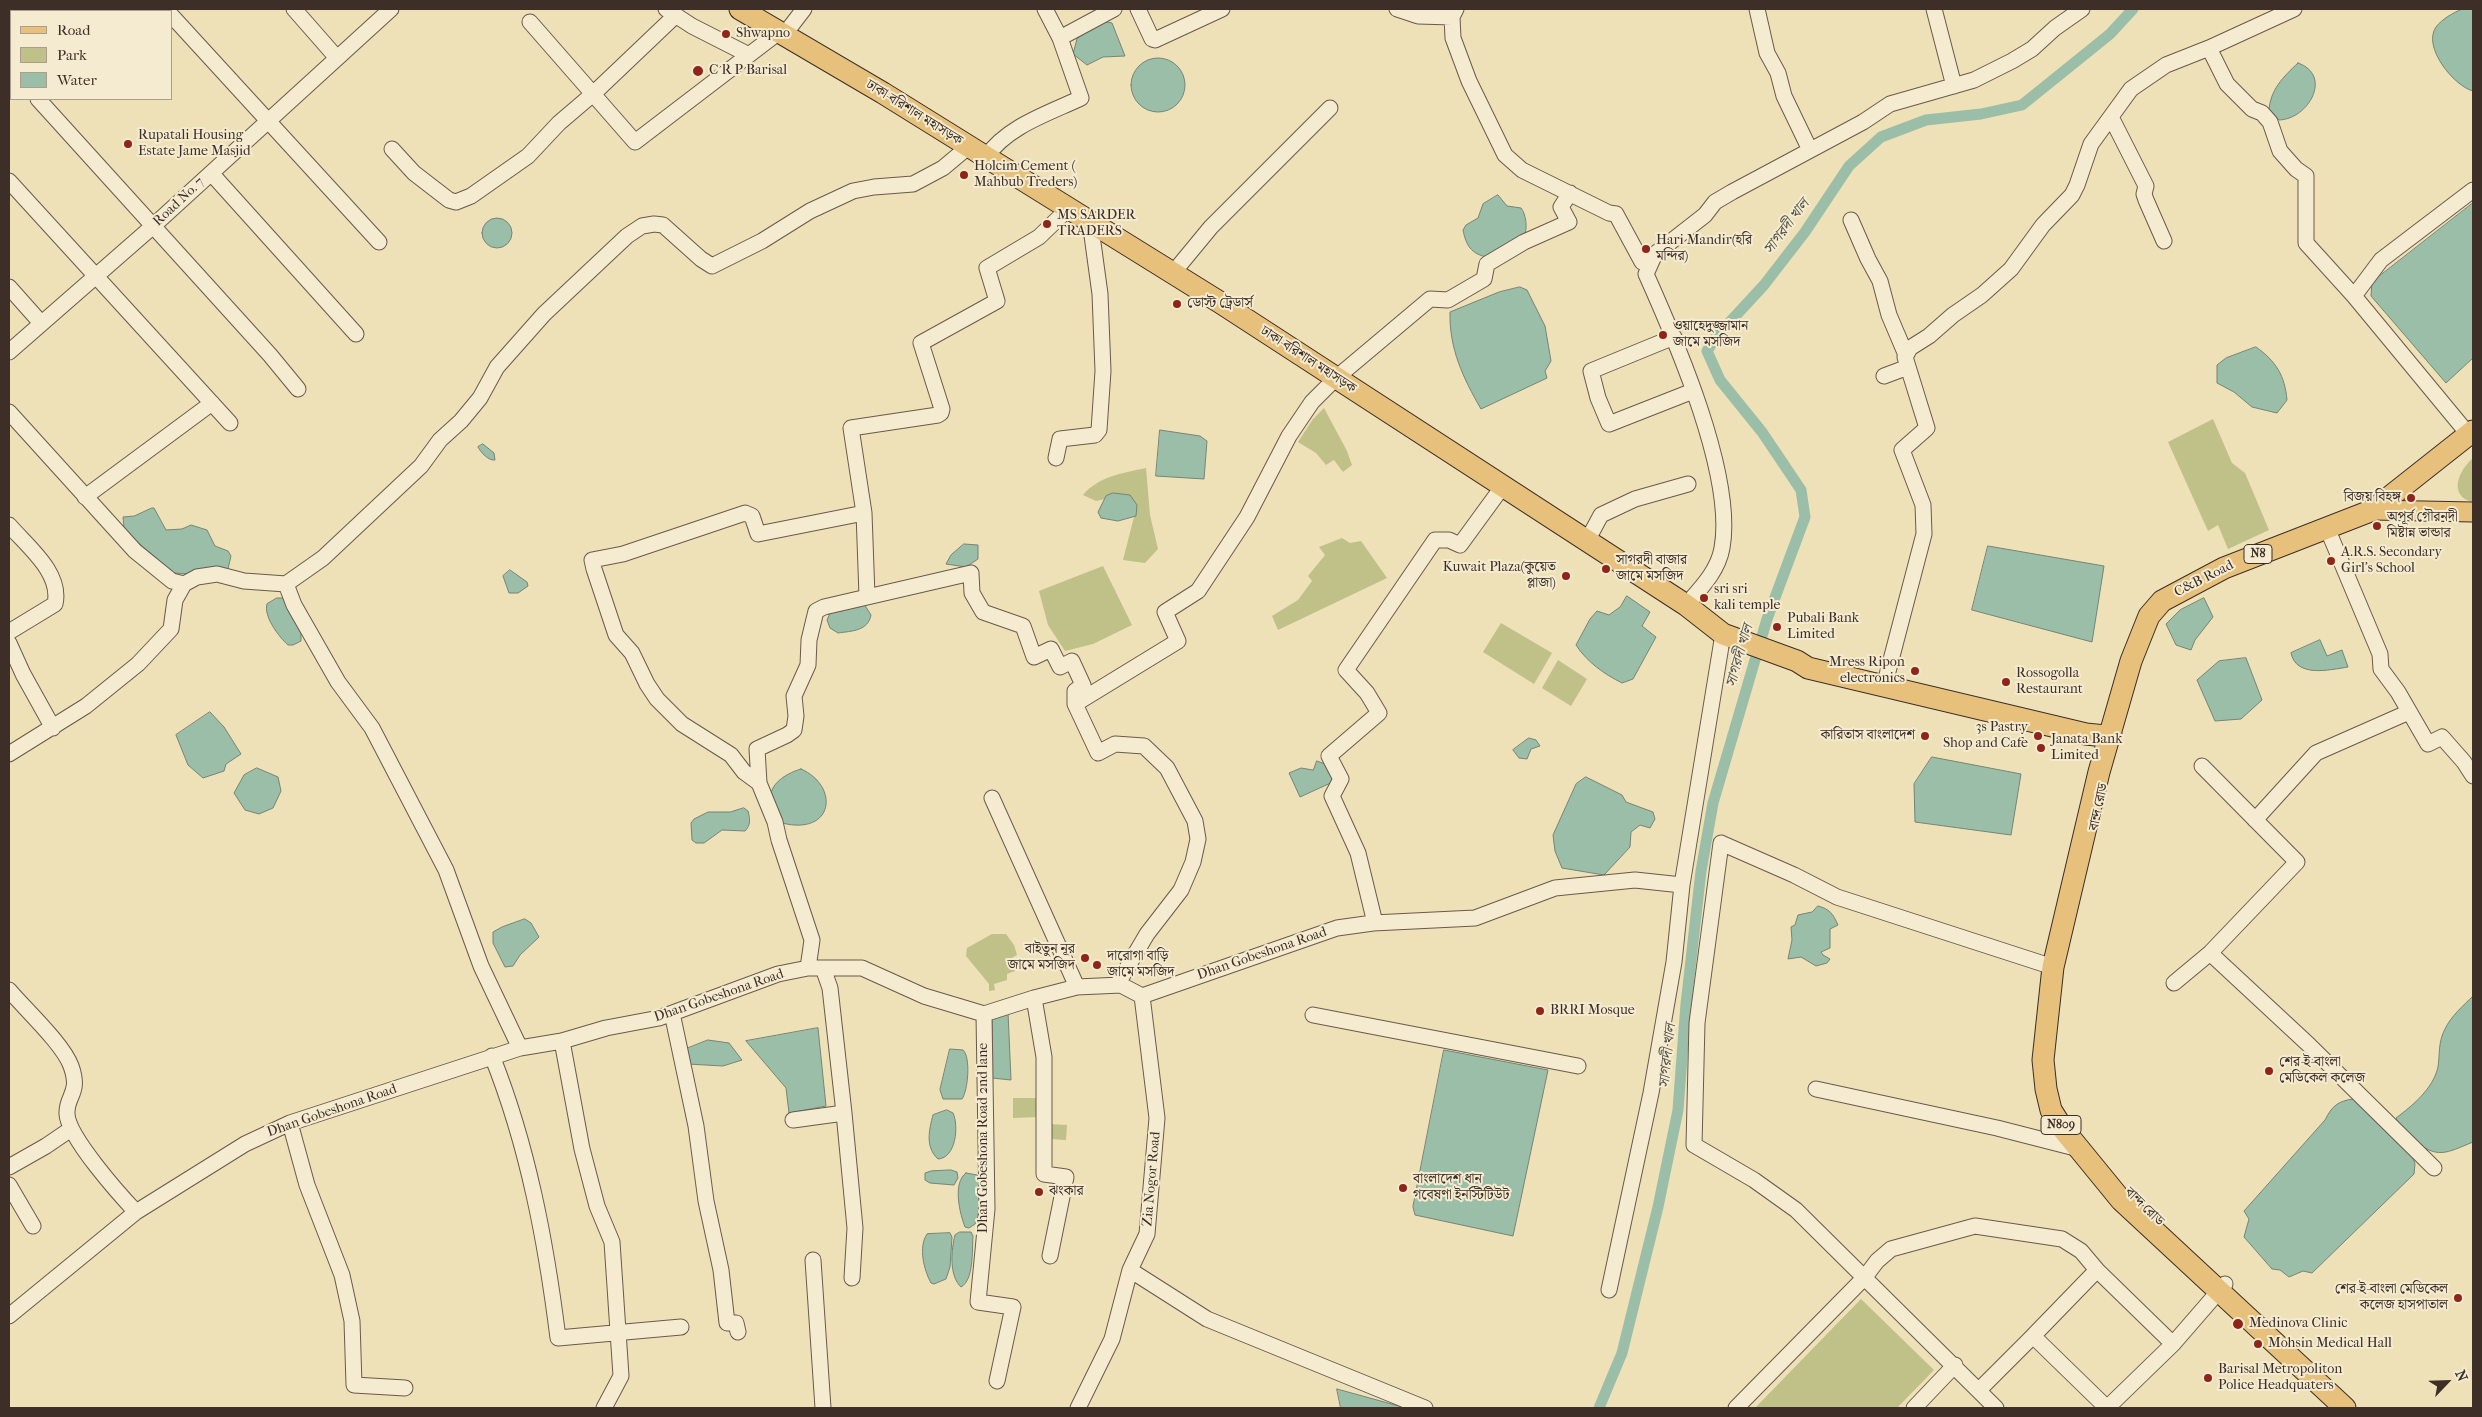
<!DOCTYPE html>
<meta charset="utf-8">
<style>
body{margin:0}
#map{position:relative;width:2482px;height:1417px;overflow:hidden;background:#eee0b7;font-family:"IM FELL French Canon",serif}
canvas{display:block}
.frame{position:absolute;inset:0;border:10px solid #3d2e27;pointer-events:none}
.legend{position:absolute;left:10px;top:10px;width:162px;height:90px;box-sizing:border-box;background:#f4ebd0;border:1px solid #ab9f8c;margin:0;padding:6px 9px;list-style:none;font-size:15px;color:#3d2e27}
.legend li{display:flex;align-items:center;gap:10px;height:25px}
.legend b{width:25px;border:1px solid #ab9f8c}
.north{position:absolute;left:2422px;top:1357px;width:50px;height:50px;-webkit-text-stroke:4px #f4ebd0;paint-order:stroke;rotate:66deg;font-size:14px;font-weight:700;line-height:20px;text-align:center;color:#3d2e27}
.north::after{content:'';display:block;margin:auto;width:18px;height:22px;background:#3d2e27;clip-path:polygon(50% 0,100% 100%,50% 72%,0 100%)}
</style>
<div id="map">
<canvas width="2482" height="1417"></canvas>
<div class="frame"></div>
<ul class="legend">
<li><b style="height:6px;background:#e7c07c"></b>Road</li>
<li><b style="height:14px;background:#c0c089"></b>Park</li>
<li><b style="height:14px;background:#9bbea9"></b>Water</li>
</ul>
<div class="north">N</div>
</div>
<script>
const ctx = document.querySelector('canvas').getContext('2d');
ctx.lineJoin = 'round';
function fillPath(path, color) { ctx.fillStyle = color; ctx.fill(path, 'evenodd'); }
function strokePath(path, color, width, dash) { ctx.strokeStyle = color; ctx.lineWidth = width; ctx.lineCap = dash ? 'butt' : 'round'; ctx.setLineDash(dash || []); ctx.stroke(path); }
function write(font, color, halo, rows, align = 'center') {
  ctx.font = font + ' "IM FELL French Canon","Noto Serif Bengali",serif'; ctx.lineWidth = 4; ctx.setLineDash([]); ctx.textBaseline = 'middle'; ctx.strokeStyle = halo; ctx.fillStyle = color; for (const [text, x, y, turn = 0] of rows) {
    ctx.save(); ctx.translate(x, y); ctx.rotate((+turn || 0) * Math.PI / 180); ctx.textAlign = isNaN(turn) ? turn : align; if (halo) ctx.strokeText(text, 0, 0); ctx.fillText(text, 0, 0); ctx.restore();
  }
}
fillPath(new Path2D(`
 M 1324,408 L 1347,451 L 1352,465 L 1343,472 L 1334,460 L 1326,465 L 1316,453 L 1298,442 L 1313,419 Z
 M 2213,419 L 2232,463 L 2245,473 L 2269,530 L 2228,549 L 2218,525 L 2208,531 L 2168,442 Z
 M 2473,458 L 2473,502 C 2447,496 2459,470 2473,458 Z
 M 1146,468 L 1150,515 L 1158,549 L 1145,563 L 1123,560 L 1136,509 L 1120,496 L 1096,501 L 1083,495 C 1099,476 1123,473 1146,468 Z
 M 1342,538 L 1350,543 L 1361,541 L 1387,578 L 1278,630 L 1272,616 L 1298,600 L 1312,581 L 1308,576 L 1325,555 L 1319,547 Z
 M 1103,566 L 1132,625 L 1093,644 L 1065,651 L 1048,625 L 1039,591 Z
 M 1501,623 L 1552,653 L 1534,684 L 1483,652 Z
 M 1558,660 L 1587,679 L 1571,706 L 1542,688 Z
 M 992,934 L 1006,934 L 1014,945 L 1017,955 L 1010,959 L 1015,971 L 1007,974 L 1007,980 L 994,984 L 995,990 L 989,991 L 989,984 L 966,956 L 967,948 Z
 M 1013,1098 L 1039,1098 L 1039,1117 L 1013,1118 Z
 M 1049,1124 L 1067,1125 L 1066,1140 L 1049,1139 Z
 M 1861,1299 L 1934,1370 L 1897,1408 L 1755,1408 Z`), '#c0c089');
const water = new Path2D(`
 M 2462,9 L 2473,9 L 2473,91 C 2454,86 2422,47 2436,27 C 2442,19 2453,13 2462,9 Z
 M 1103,21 L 1112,23 L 1125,56 L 1103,57 L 1087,65 L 1073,54 L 1077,39 Z
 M1131 85a27 27 0 1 1 54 0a27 27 0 1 1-54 0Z
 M 2298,63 C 2333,75 2309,119 2279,120 L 2269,111 C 2270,90 2283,77 2298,63 Z
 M 1498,195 L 1507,206 L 1521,208 C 1526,214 1528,229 1524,236 L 1487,257 C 1471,254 1466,245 1463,230 L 1466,225 L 1478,218 L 1483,204 Z
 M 2473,203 L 2473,358 L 2446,383 L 2371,296 L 2372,282 Z
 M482 233a15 15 0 1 1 30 0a15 15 0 1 1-30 0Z
 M 1520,287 L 1527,290 L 1545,326 L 1551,361 L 1545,371 L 1547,378 L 1481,409 C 1463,378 1449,348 1450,312 L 1499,292 Z
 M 2256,347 C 2276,361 2285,376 2287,400 L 2277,413 L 2252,407 L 2234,392 L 2217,383 L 2217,365 L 2226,358 Z
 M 1160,430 L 1200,436 L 1207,441 L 1204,479 L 1156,476 Z
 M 483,444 L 494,453 L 495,460 C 489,461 481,453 478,447 Z
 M 1113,493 L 1130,495 L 1137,505 L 1136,516 L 1118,521 L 1101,518 L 1098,512 L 1106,496 Z
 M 152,508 L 154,508 L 166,530 L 182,529 L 191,525 L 207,530 L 215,546 L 228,551 L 231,556 L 228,569 L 223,571 L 191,574 L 174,573 L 128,534 L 124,527 L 123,517 L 134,516 Z
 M 964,544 L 978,545 L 978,559 L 966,567 L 946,564 L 951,555 Z
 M 1988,546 L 2104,566 L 2092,642 L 1972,610 Z
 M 510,570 L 527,582 L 528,586 L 518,593 L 509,593 L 503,576 Z
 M 1627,596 L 1650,612 L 1642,626 L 1656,637 L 1633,679 L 1622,683 C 1604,674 1587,662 1576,645 L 1590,619 L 1597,611 L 1609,615 L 1620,607 Z
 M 277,598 L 285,598 L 301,631 L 301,641 L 293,645 L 288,645 C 279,637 263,616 267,604 Z
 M 2204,598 L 2213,617 L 2195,640 L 2191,650 L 2176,645 L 2166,624 L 2180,610 Z
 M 864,604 L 871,615 C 868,631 852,631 838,633 L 830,628 L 827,620 L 831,611 Z
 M 2320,640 L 2327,656 L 2342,650 L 2348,667 C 2329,670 2296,678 2291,653 Z
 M 2246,658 L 2262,700 L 2241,719 L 2215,721 L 2197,680 L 2219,661 Z
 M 210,712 L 224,727 L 241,754 L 226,764 L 224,771 L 203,778 L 188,765 L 176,735 Z
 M 1529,738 L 1536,740 L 1540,746 L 1531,749 L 1527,759 L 1519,758 L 1513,750 Z
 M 1932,757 L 2021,774 L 2011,835 L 1915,822 L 1914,784 Z
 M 1317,761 L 1325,764 L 1335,781 L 1300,797 L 1289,773 L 1301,768 L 1313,770 Z
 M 257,768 L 278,777 L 281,791 L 273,808 L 259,814 L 245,810 L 234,793 L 244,775 Z
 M 801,769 C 840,786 834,836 782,823 C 779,815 772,805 771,797 C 770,782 790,772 801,769 Z
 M 1586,777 L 1622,795 L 1626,802 L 1653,812 L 1655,819 L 1650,828 L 1640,825 L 1631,832 L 1630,847 L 1604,875 L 1562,868 L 1555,851 L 1553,835 L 1576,784 Z
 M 744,808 L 748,811 C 750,819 751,825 745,831 L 722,830 L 704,843 L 696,843 L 692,840 L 691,823 L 694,819 L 708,812 L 730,812 Z
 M 1818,906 C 1830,909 1833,914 1838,925 L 1830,929 L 1830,948 L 1821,952 L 1823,955 L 1830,959 L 1827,963 L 1816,966 L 1801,957 L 1788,959 L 1792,940 L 1791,927 L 1795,925 L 1798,915 L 1812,912 Z
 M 525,919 L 531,923 L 539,937 L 520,955 L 513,966 L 505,967 L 493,943 L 493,932 L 502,927 Z
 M 2473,996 L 2473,1142 C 2446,1153 2437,1160 2413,1139 C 2405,1132 2400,1128 2396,1118 C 2412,1106 2433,1089 2438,1067 C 2440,1054 2438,1042 2445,1029 C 2451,1016 2463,1006 2473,996 Z
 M 1008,1012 L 1011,1080 L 992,1078 L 992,1016 Z
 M 818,1028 L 826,1106 L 789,1113 L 786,1088 L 746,1041 Z
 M 708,1040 L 729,1043 L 742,1060 L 723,1066 L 688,1064 L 686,1049 Z
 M 950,1049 L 963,1050 C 971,1057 968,1091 962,1099 L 943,1099 L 940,1090 Z
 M 1444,1050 L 1548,1070 L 1513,1236 L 1415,1215 L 1413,1207 Z
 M 2353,1099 L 2411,1153 L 2415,1164 L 2414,1174 L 2312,1273 L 2303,1271 L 2289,1277 L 2280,1270 L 2272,1269 L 2244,1237 L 2249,1219 L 2244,1211 L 2325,1120 C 2332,1106 2338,1101 2353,1099 Z
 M 947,1110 L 953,1113 C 959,1126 956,1158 938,1159 C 925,1147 929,1130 933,1115 Z
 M 951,1170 L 957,1172 L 958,1178 L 954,1185 L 930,1183 L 925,1180 L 925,1173 L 931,1171 Z
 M 966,1173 L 977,1175 L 981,1179 L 978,1217 L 975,1224 L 969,1228 L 965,1227 C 960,1214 952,1183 966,1173 Z
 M 960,1232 L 971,1232 L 973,1236 C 972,1250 974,1280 961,1287 C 949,1276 951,1250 955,1235 Z
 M 950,1233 L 952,1237 L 950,1267 L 946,1279 L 934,1284 L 931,1283 C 924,1270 918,1247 927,1234 Z
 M 1337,1389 L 1406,1408 L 1341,1408 Z`);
fillPath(water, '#9bbea9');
strokePath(water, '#758475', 1);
strokePath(new Path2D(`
 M 1599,1408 L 1622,1353 L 1658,1207 L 1678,1110 L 1686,1004 L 1701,871 L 1713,803 L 1767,619 L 1805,517 L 1801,490 L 1762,432 L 1720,380 L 1707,351 L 1716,337 L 1764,285 L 1805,232 L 1849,166 L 1881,137 L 1926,120 L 1981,114 L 2022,105 L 2110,34 L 2133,9`), '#9bbea9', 11);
const minor = new Path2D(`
 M 294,9 L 337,58
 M 666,9 L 692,26 L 749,55
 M 1138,9 L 1152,39 L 1155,40 L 1222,9
 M 1397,9 L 1418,16 L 1452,17
 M 1456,9 L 1452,17 L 1453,38 L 1469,81 L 1505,155 L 1522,170 L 1609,213 L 1616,214 L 1642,262 L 1650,265
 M 1757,9 L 1767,53 L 1778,73 L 1784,96 L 1810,150
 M 1934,9 L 1954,86
 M 171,15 L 379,242
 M 530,22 L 635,142 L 779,32
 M 784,35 L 804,9
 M 1060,38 L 1114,9
 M 2209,48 L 2227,84 L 2252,109 L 2262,113 L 2270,122 L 2280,151 L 2296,169 L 2306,176 L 2306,243 L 2354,296
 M 9,66 L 11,68
 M 38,99 L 270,355 L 298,389
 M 2111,117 L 2146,186 L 2144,194 L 2146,200 L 2164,241
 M 392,149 L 414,173 L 449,200 L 456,202 L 471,196 L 528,156 L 559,123 L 593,94 L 676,15
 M 986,157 C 1008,126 1047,114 1081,98 L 1060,38 L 1045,9
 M 211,173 L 356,334
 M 9,181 L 230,423
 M 1851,220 L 1868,259 L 1880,281 L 1889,315 L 1906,355
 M 1173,273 L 1211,227 L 1330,108
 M 9,287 L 41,323
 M 1674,337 L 1591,371 L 1598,398 L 1609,424 L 1693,391
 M 9,352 L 152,227 L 391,9
 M 1884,376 L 1908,367
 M 9,412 L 135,551 L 172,581 L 184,584
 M 2467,436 L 2464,429 L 2354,296 L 2381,260 L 2473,190
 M 1056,458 L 1060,439 L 1095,435 L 1099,430 L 1103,371 L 1100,294 L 1090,221
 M 85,497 L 212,403
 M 864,513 L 851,428 L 938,415 L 941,413 L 942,409 L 921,343 L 997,301 L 987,268 L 1039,237 L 1069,208
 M 9,525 C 28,547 62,573 55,604 L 9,632
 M 2327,528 L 2380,654 L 2381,669 L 2398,692 L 2428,744 L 2442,737 L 2464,762 L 2473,776
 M 1587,541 L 1601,515 L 1635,499 L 1688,484
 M 286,584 L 294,605 L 338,682 L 372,728 L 446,870 L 481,966 L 520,1048
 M 1686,605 C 1701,588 1718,571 1722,548 C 1735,476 1676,341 1646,274 L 1655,254 L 1705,215 L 1715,202 L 1732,192 L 1863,122 L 1890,104 L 1974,80 L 2012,61 L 2032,49 L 2055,28 L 2082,9
 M 9,643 L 23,674 L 53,728
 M 1886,679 L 1924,534 L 1923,505 L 1902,450 L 1927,428 L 1905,357 L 1910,348 L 1929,336 L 1953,315 L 1982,295 L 2011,269 L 2043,225 L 2072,195 L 2077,185 L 2091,144 L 2131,89 L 2166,65 L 2209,48 L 2294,9
 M 1075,704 L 1098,753 L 1115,744 L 1144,746 L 1167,768 L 1195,821 L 1198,839 L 1193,862 L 1181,890 L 1147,934 L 1117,985
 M 9,754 L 86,706 L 138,664 L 171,629 L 175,600 L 184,584 L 197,577 L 217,574 L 244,581 L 286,584 L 323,558 L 421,466 L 440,440 L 461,421 L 480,398 L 497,367 L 544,314 L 627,236 L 642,226 L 654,224 L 663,225 L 701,259 L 712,266 L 762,241 L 810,211 L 853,191 L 874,187 L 913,184 L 943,168 L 968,147
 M 759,783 L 757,749 L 787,735 L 794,730 L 796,716 L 794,696 L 808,665 L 809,640 L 816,611 L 824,607 L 971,573 L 972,593 L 983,612 L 1023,626 L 1034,657 L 1051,649 L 1060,667 L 1072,661 L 1083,685 L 1075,691 L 1075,704 L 1178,641 L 1165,612 L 1198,591 L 1247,517 L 1289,436 L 1312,402 L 1336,378 L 1430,299 L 1448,300 L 1484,279 L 1487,264 L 1524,242 L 1569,222 L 1561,207 L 1570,193
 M 992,798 L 1077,987
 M 2255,820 L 2316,753 L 2409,712
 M 1375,923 L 1358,853 L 1332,796 L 1341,779 L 1329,756 L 1379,713 L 1367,693 L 1346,670 L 1435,540 L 1449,540 L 1460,545 L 1503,486
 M 2210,953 L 2309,1045 L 2434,1168
 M 808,968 L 812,940 L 779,840 L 775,822 L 759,783 L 744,772 L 731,755 L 682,724 L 657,699 L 647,684 L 632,653 L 616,635 L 594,569 L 592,560 L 623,554 L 745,513 L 752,516 L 758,534 L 864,513 L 867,596
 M 823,968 L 830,988 L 844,1113 L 855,1228 L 852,1278
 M 2174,983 L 2210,953 L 2297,862 L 2202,766
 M 9,990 C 26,1010 63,1044 71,1066 C 81,1094 66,1095 67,1114 C 68,1137 120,1195 136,1212
 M 1034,998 L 1044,1057 L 1044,1174 L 1066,1177 L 1050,1256
 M 672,1013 L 696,1126 L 706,1201 L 721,1270 L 727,1323 L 736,1323 L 738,1332
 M 984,1014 L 987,1209 L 978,1302 L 1013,1307 L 997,1381
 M 1313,1015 L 1578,1066
 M 562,1041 L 582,1149 L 597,1206 L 612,1242 L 621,1376 L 604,1408
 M 492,1056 C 528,1146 546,1242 558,1338 L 681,1327
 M 1816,1089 L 1997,1128 L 2079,1149
 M 793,1120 L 844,1113
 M 290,1123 L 307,1185 L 342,1275 L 352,1321 L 354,1385 L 405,1388
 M 9,1167 L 46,1146 L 71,1129
 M 9,1185 L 33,1226
 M 813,1260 L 823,1408
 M 1130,1270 L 1207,1319 L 1425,1408
 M 1609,1290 L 1651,1093 L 1674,962 L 1682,885 L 1723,634
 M 9,1316 L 136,1212 L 245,1144 L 290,1123 L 520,1048 L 562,1041 L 606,1028 L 659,1018 L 778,974 L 808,968 L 862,968 L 924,996 L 984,1014 L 1034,998 L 1077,987 L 1121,985 L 1142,996 L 1337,928 L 1373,923 L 1475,918 L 1555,888 L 1635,880 L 1682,885
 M 1979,1390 L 2033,1336
 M 1078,1408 L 1112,1339 L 1130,1270 L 1147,1234 L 1157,1118 L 1142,996
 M 1736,1408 L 1865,1277 L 1877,1261 L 1891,1249 L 1975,1226 L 2062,1239 L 2081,1251 L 2097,1270
 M 1914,1408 L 1955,1365
 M 1996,1408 L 1796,1210 L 1754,1180 L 1694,1145 L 1697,1023 L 1721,843 L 1794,875 L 1837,897 L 2053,967
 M 2107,1408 L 2033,1336 L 2097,1270 L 2173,1344 L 2225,1284
 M 2107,1408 L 2173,1344`);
const major = new Path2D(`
 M 2373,510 L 2473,512`);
const highway = new Path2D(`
 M 740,9 L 883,93 L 1221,303 L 1686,605 L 1723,634 L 1797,661 L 1808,668 L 2086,734 L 2105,736 L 2111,734
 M 2345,1408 L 2121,1200 L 2063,1129 L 2051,1110 L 2046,1089 L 2043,1060 L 2053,967 L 2099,772 L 2131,661 L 2149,616 L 2162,601 L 2224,568 L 2373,510 L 2473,431`);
strokePath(minor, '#695a4b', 17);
strokePath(major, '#3d2e27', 21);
strokePath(highway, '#3d2e27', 23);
strokePath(minor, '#f4ebd0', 15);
strokePath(major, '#e7c07c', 19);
strokePath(highway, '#e7c07c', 21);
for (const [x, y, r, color] of [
 [726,34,5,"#8f2418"],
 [698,71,6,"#8f2418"],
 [128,144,5,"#8f2418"],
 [964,175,5,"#8f2418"],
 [1047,224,5,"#8f2418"],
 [1646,249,5,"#8f2418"],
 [1177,304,5,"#8f2418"],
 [1663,335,5,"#8f2418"],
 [2411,498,5,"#8f2418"],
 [2377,526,5,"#8f2418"],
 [2331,561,5,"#8f2418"],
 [1606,569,5,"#8f2418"],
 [1566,576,5,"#8f2418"],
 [1704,598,5,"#8f2418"],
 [1777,627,5,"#8f2418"],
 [1915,671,5,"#8f2418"],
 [2006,682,5,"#8f2418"],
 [1925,736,5,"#8f2418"],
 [2038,736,5,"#8f2418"],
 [2041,748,5,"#8f2418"],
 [1085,958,5,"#8f2418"],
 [1097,965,5,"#8f2418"],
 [1540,1011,5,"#8f2418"],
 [2269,1071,5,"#8f2418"],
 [1403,1188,5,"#8f2418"],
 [1039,1192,5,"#8f2418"],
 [2458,1298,5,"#8f2418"],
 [2238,1324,6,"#8f2418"],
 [2258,1344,5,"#8f2418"],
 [2208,1378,5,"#8f2418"]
]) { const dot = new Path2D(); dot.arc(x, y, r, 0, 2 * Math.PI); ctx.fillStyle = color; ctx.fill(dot); strokePath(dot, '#f4ebd0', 2); }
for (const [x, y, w] of [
 [2258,554,28],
 [2061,1125,40]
]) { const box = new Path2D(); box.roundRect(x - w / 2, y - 9.5, w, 19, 4); ctx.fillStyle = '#f4ebd0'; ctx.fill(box); strokePath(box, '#3d2e27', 1); }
write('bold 12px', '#3d2e27', null, [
 ["N8",2258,554],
 ["N809",2061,1125]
]);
write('14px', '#3d2e27', '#f4ebd0', [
 ["Shwapno",736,34],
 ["C R P Barisal",709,71],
 ["Rupatali Housing",138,136],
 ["Estate Jame Masjid",138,152],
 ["Holcim Cement (",974,167],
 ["Mahbub Treders)",974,183],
 ["MS SARDER",1057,216],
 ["TRADERS",1057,232],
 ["Hari Mandir(হরি",1656,241],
 ["মন্দির)",1656,257],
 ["ডোস্ট ট্রেডার্স",1187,304],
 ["ওয়াহেদুজ্জামান",1673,327],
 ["জামে মসজিদ",1673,343],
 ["বিজয় বিহঙ্গ",2401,498,"right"],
 ["অপূর্ব গৌরনদী",2387,518],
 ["মিষ্টান্ন ভান্ডার",2387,534],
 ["A.R.S. Secondary",2341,553],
 ["Girl's School",2341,569],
 ["সাগরদী বাজার",1616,561],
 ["জামে মসজিদ",1616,577],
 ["Kuwait Plaza(কুয়েত",1556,568,"right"],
 ["প্লাজা)",1556,584,"right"],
 ["sri sri",1714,590],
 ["kali temple",1714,606],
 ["Pubali Bank",1787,619],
 ["Limited",1787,635],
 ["Mress Ripon",1905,663,"right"],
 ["electronics",1905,679,"right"],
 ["Rossogolla",2016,674],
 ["Restaurant",2016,690],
 ["3s Pastry",2028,728,"right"],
 ["Shop and Cafe",2028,744,"right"],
 ["কারিতাস বাংলাদেশ",1915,736,"right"],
 ["Janata Bank",2051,740],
 ["Limited",2051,756],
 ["বাইতুন নূর",1075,950,"right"],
 ["জামে মসজিদ",1075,966,"right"],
 ["দারোগা বাড়ি",1107,957],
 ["জামে মসজিদ",1107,973],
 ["BRRI Mosque",1550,1011],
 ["শের-ই-বাংলা",2279,1063],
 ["মেডিকেল কলেজ",2279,1079],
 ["বাংলাদেশ ধান",1413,1180],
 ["গবেষণা ইনস্টিটিউট",1413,1196],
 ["ঝংকার",1049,1192],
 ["শের-ই-বাংলা মেডিকেল",2448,1290,"right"],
 ["কলেজ হাসপাতাল",2448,1306,"right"],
 ["Medinova Clinic",2249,1324],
 ["Mohsin Medical Hall",2268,1344],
 ["Barisal Metropoliton",2218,1370],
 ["Police Headquaters",2218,1386]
], 'left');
write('14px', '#3d2e27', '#f4ebd0', [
 ["ঢাকা-বরিশাল মহাসড়ক",914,113,32],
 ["Road No. 7",179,202,-43],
 ["ঢাকা-বরিশাল মহাসড়ক",1308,360,33],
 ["C&B Road",2204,579,-27],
 ["বান্দ রোড",2099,807,-78],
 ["Dhan Gobeshona Road",1262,954,-19],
 ["Dhan Gobeshona Road",719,996,-19],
 ["Dhan Gobeshona Road",332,1111,-19],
 ["Dhan Gobeshona Road 2nd lane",984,1138,-90],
 ["Zia Nogor Road",1152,1179,-85],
 ["বান্দ রোড",2144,1207,44]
]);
write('italic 15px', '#545248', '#f4ebd0', [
 ["সাগরদী খাল",1787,227,-53],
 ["সাগরদী খাল",1740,656,-74],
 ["সাগরদী খাল",1668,1056,-84]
]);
</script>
